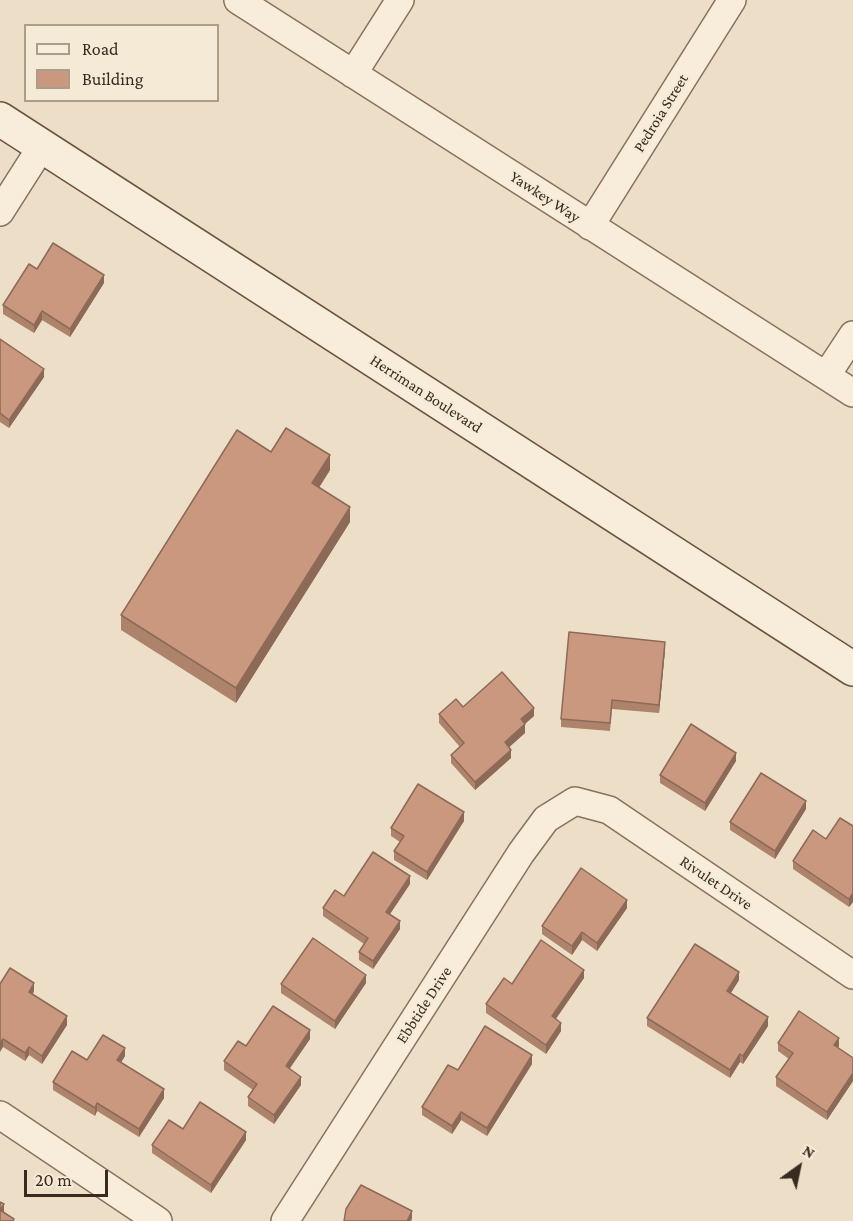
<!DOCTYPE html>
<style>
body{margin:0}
#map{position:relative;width:853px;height:1221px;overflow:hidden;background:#eddfc7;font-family:"Crimson Pro",serif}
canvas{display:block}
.legend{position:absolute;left:24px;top:24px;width:195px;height:78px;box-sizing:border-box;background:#f5ead6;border:2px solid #aa9d8d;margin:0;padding:8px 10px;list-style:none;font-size:18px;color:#392a20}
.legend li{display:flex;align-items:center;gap:12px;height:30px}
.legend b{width:30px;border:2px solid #aa9d8d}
.north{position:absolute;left:769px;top:1137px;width:60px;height:60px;-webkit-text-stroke:4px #f5ead6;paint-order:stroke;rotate:33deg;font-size:16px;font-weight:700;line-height:24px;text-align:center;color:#392a20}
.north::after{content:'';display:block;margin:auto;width:21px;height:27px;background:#392a20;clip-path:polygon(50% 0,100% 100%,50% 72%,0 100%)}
.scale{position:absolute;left:24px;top:1170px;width:84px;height:27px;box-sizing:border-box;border:3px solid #392a20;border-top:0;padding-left:8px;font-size:18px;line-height:21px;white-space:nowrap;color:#392a20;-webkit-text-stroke:4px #f5ead6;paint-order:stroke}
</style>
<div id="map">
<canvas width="853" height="1221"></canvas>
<ul class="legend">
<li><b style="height:8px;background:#f8edda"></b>Road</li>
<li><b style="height:16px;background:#ca987e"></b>Building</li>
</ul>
<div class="north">N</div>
<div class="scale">20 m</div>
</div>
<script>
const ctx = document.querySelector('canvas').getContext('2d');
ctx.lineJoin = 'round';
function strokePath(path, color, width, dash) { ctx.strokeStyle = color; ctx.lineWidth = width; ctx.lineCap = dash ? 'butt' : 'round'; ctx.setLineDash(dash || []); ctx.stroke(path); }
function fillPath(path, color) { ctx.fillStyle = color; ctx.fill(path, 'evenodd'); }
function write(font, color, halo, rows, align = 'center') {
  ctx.font = font + ' "Crimson Pro",serif'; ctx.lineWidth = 4.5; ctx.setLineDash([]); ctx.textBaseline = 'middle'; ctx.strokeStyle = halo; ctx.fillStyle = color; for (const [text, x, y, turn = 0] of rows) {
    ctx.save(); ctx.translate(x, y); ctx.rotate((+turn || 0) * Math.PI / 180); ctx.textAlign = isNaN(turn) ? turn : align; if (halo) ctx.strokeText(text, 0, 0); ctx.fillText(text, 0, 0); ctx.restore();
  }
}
const street = new Path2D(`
 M 238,0 L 853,393
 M 353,74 L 400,0
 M 0,212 L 42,146
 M 590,226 L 732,0
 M 826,376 L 853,335
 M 0,1115 L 158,1221
 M 285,1221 L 521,853 L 546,819 L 575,801 L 609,810 L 853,975`);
const secondary = new Path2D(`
 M 0,119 L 853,669`);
strokePath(street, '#88715d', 30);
strokePath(secondary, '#6a5240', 36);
strokePath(street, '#f8edda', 27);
strokePath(secondary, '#f8edda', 33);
fillPath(new Path2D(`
 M 37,269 L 104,283 L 70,337 L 42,320 L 34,333 L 3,314 L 3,305 Z
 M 0,339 L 44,377 L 9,428 L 0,422 Z
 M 271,452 L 330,470 L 319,488 L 350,522 L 236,703 L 121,630 L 121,615 Z
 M 665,650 L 659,713 L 612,709 L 610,731 L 561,727 L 561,719 Z
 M 463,707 L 534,716 L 525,724 L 525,733 L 509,747 L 511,758 L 475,790 L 451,763 L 451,755 L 460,747 L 439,723 L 439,714 Z
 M 736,761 L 705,811 L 660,783 L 660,775 Z
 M 806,809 L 775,859 L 730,830 L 730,822 Z
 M 464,821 L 427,880 L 394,860 L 394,851 L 400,842 L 391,836 L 391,828 Z
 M 853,826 L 853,902 L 849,907 L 793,869 L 793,861 L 826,839 Z
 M 410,884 L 390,914 L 400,929 L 373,969 L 359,960 L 359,952 L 364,944 L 323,916 L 323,908 L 344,896 Z
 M 627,908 L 597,951 L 582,940 L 572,955 L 542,934 L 542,926 Z
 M 584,978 L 556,1019 L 561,1031 L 546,1054 L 486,1013 L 486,1004 L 512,984 Z
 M 739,980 L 731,993 L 768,1026 L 743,1064 L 740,1062 L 730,1078 L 647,1026 L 647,1018 Z
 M 366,983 L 335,1029 L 281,993 L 281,984 Z
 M 0,984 L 34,991 L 33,994 L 67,1025 L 42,1064 L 29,1055 L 25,1061 L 3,1047 Z
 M 310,1039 L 289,1069 L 301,1085 L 274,1124 L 248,1106 L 248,1097 L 253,1090 L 224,1070 L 224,1061 L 246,1046 Z
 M 778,1043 L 839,1046 L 838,1048 L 853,1058 L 853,1081 L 827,1120 L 776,1086 L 776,1077 L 789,1059 L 778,1051 Z
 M 125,1056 L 121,1063 L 164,1098 L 139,1137 L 97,1111 L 95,1116 L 53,1090 L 53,1082 L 87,1060 Z
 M 532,1064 L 487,1136 L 461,1120 L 452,1134 L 422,1115 L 422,1107 L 458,1070 Z
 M 183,1129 L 246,1140 L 211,1193 L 152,1153 L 152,1145 Z`), '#ae836c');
fillPath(new Path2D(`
 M 104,275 L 104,283 L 70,337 L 70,329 Z
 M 42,311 L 42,320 L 34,333 L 34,325 Z
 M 44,369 L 44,377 L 9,428 L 9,420 Z
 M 330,455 L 330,470 L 312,498 L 312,483 Z
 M 350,507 L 350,522 L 236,703 L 236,688 Z
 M 665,642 L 665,650 L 659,713 L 659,705 Z
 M 534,708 L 534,716 L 521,727 L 521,719 Z
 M 525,724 L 525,733 L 505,751 L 505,742 Z
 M 511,750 L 511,758 L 475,790 L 475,782 Z
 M 736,753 L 736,761 L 705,811 L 705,803 Z
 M 806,801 L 806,809 L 775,859 L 775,851 Z
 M 464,812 L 464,821 L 427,880 L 427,872 Z
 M 410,876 L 410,884 L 386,920 L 386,912 Z
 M 853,893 L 853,902 L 849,907 L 849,899 Z
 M 627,900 L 627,908 L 597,951 L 597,943 Z
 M 400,921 L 400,929 L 373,969 L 373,961 Z
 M 582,932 L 582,940 L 572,955 L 572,946 Z
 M 584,970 L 584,978 L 552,1024 L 552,1016 Z
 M 739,972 L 739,980 L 727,999 L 727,991 Z
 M 366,975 L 366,983 L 335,1029 L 335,1021 Z
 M 34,983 L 34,991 L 29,1000 L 29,992 Z
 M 67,1016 L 67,1025 L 42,1064 L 42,1056 Z
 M 768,1017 L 768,1026 L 743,1064 L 743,1056 Z
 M 561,1023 L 561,1031 L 546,1054 L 546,1045 Z
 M 310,1030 L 310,1039 L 286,1074 L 286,1066 Z
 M 839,1038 L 839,1046 L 834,1053 L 834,1045 Z
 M 3,1039 L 3,1047 L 0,1052 L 0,1043 Z
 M 29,1047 L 29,1055 L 25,1061 L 25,1053 Z
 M 125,1048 L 125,1056 L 117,1068 L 117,1060 Z
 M 740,1054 L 740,1062 L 730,1078 L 730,1070 Z
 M 532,1055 L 532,1064 L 487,1136 L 487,1128 Z
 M 853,1073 L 853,1081 L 827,1120 L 827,1112 Z
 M 301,1077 L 301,1085 L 274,1124 L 274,1115 Z
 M 164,1089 L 164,1098 L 139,1137 L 139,1129 Z
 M 97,1103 L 97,1111 L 95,1116 L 95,1108 Z
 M 461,1112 L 461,1120 L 452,1134 L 452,1126 Z
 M 246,1132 L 246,1140 L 211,1193 L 211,1185 Z
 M 4,1204 L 4,1213 L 0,1210 Z
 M 412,1211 L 412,1219 L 411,1221 L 407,1221 Z`), '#8d6a58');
const building = new Path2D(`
 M 53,243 L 104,275 L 70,329 L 42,311 L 34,325 L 3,305 L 29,264 L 37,269 Z
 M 0,339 L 44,369 L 9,420 L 0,413 Z
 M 286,428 L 330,455 L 312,483 L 350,507 L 236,688 L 121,615 L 237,430 L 271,452 Z
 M 569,632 L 665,642 L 659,705 L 612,700 L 610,723 L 561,719 Z
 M 502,672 L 534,708 L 521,719 L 525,724 L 505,742 L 511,750 L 475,782 L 451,755 L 464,743 L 439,714 L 456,699 L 463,707 Z
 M 691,724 L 736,753 L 705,803 L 660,775 Z
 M 761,773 L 806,801 L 775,851 L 730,822 Z
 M 418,784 L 464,812 L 427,872 L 394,851 L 404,836 L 391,828 Z
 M 840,818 L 853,826 L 853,893 L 849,899 L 793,861 L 813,830 L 826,839 Z
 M 373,852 L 410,876 L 386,912 L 400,921 L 373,961 L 359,952 L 368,938 L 323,908 L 335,890 L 344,896 Z
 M 581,868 L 627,900 L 597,943 L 582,932 L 572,946 L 542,926 Z
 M 313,938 L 366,975 L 335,1021 L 281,984 Z
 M 541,940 L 584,970 L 552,1016 L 561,1023 L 546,1045 L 486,1004 L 504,978 L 512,984 Z
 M 695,944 L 739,972 L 727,991 L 768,1017 L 743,1056 L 740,1054 L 730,1070 L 647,1018 Z
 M 10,968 L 34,983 L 29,992 L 67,1016 L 42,1056 L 29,1047 L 25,1053 L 3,1039 L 0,1043 L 0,984 Z
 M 273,1006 L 310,1030 L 286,1066 L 301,1077 L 274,1115 L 248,1097 L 257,1084 L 224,1061 L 238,1041 L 246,1046 Z
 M 799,1011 L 839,1038 L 834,1045 L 853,1058 L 853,1073 L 827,1112 L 776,1077 L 793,1053 L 778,1043 Z
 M 485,1026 L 532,1055 L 487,1128 L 461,1112 L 452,1126 L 422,1107 L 448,1065 L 458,1070 Z
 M 103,1035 L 125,1048 L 117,1060 L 164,1089 L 139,1129 L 97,1103 L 95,1108 L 53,1082 L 72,1051 L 87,1060 Z
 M 200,1102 L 246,1132 L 211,1185 L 152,1145 L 169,1120 L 183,1129 Z
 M 361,1185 L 412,1211 L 407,1221 L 344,1221 L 346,1209 Z
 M 0,1202 L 4,1204 L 0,1210 L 14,1219 L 13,1221 L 0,1221 Z`);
fillPath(building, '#ca987e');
strokePath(building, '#8d6a58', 1.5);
write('16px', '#392a20', '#f5ead6', [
 ["Pedroia Street",661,113,-58],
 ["Yawkey Way",545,197,33],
 ["Herriman Boulevard",426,394,33],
 ["Rivulet Drive",716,883,34],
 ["Ebbtide Drive",424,1005,-57]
]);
</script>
